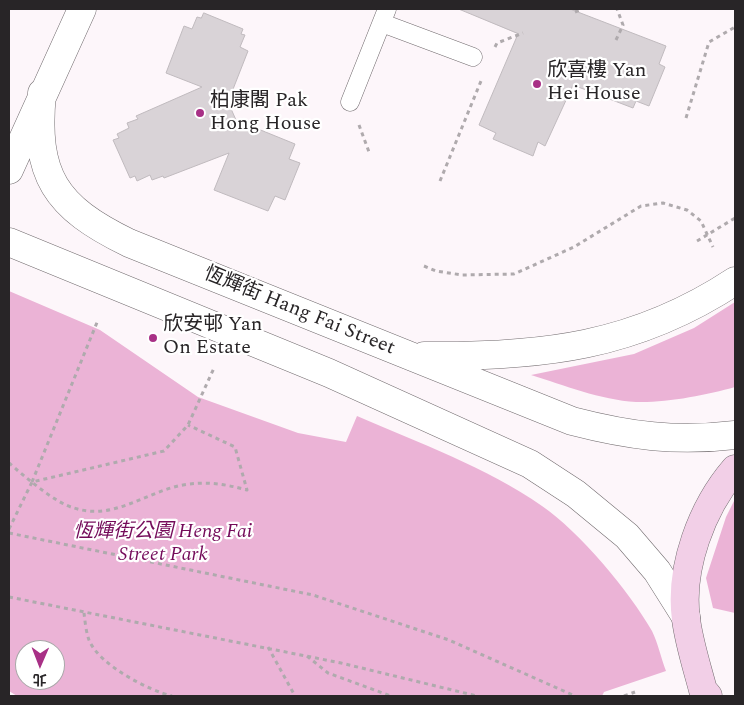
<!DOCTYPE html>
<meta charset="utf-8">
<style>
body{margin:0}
#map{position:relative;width:744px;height:705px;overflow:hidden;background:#fdf6fa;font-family:Spectral,"Noto Sans TC",serif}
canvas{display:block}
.frame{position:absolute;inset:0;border:10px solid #282527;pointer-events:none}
.north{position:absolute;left:15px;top:640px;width:50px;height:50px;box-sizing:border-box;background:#fff;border:1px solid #a9a8a9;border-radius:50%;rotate:181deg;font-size:14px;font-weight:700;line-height:20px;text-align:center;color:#282527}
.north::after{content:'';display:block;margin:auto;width:18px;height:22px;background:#a83086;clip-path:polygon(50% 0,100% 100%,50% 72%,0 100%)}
</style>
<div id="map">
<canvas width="744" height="705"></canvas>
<div class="frame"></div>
<div class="north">北</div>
</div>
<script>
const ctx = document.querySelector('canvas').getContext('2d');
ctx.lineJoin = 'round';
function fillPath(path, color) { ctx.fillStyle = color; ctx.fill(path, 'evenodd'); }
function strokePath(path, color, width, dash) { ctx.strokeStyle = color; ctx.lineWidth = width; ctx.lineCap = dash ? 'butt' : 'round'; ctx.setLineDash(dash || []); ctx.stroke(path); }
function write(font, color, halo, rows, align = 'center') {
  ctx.font = font + ' Spectral,"Noto Sans TC",serif'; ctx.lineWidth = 4.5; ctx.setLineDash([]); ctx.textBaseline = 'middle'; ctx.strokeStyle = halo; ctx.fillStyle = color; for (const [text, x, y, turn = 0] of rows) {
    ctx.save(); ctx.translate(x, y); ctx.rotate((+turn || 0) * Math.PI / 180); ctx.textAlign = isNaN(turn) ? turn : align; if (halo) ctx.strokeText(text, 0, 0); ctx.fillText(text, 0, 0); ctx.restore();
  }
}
fillPath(new Path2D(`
 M 9,291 L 100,330 L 198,397 L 298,433 L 346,442 L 357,416 C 419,443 486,467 542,506 C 580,532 629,591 652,631 C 658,643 661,658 666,671 L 604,692 L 602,696 L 17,696 L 9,691 ZM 25,650 L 55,650 L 55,680 L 25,680 Z
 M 735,302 L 735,387 C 707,395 666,403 636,402 C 600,400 564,385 531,375 L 634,354 L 694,328 Z
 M 735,499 L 735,613 L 713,608 L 706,578 L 726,517 Z`), '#ebb3d6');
const building = new Path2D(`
 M 459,9 L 570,9 L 666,46 L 659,64 L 665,67 L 649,106 L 636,101 L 633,108 L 573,85 L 545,146 L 538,142 L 533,156 L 493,139 L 496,133 L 479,125 L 518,34 Z
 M 204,13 L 243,29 L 241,34 L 245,35 L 240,47 L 248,51 L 228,102 L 236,120 L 295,144 L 289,159 L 300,163 L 285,200 L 275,196 L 268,211 L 214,190 L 229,153 L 164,178 L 163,176 L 152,180 L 150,175 L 137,181 L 135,176 L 130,178 L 113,140 L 119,138 L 117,134 L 129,128 L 127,123 L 138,119 L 136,116 L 202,87 L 166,73 L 184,26 L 192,29 L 197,17 L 201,18 Z`);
fillPath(building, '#d9d3d7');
strokePath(building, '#c0babe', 1);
const service = new Path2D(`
 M 382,23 L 473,57
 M 350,102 L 387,9`);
const minor = new Path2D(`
 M 42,93 C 34,176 55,207 129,243 L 572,421 C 630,436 676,442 735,435
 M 9,170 L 82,9
 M 9,242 L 329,373 L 530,464 L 576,494 L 627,536 L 657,571 L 686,617
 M 424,356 C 541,357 635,347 735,281`);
const secondary = new Path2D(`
 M 708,696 L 703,690 C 697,667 689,643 686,619 C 679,568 702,507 735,469`);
strokePath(service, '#716b6e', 19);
strokePath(minor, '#716b6e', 29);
strokePath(secondary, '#716b6e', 29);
strokePath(new Path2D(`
 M 575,12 L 582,9
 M 616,40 L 623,25 L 617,9
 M 495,47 L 497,43 L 523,33
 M 686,118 L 709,42 L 735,27
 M 359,125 L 369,152
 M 440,181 L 481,81
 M 697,241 L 735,218
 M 424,266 L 436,271 L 462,275 L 514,274 L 574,247 L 641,206 L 663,203 L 687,210 L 701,221 L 713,247
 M 9,463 C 24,476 55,503 74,508 C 114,521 145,492 183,485 C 206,481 225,484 247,490 L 235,447 L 188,425
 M 32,482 L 98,320
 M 9,529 L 32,482 L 164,451 L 188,425 L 214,368
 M 9,533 L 313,595 L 449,640 L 575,696
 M 9,597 L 341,663 L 477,696
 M 84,613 C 85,621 86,632 89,640 C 99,665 148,690 172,696
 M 268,647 L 295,696
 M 307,656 L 328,673 L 391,696
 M 624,696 L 635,692`), '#afaaad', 3, [4, 4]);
strokePath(service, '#fff', 18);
strokePath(minor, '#fff', 28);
strokePath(secondary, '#f2cfe7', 28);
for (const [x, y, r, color] of [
 [537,84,5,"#a83086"],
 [200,113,5,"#a83086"],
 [153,338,5,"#a83086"]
]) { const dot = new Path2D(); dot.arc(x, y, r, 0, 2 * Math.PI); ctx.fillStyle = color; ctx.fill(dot); strokePath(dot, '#fff', 2); }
write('20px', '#282527', '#fff', [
 ["欣喜樓 Yan",547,72],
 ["Hei House",547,95],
 ["柏康閣 Pak",210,102],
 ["Hong House",210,125],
 ["欣安邨 Yan",163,326],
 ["On Estate",163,349]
], 'left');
write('20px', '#282527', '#fff', [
 ["恆輝街 Hang Fai Street",299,312,22]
]);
write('italic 20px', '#740b5a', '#fff', [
 ["恆輝街公園 Heng Fai",163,533],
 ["Street Park",163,556]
]);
</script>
